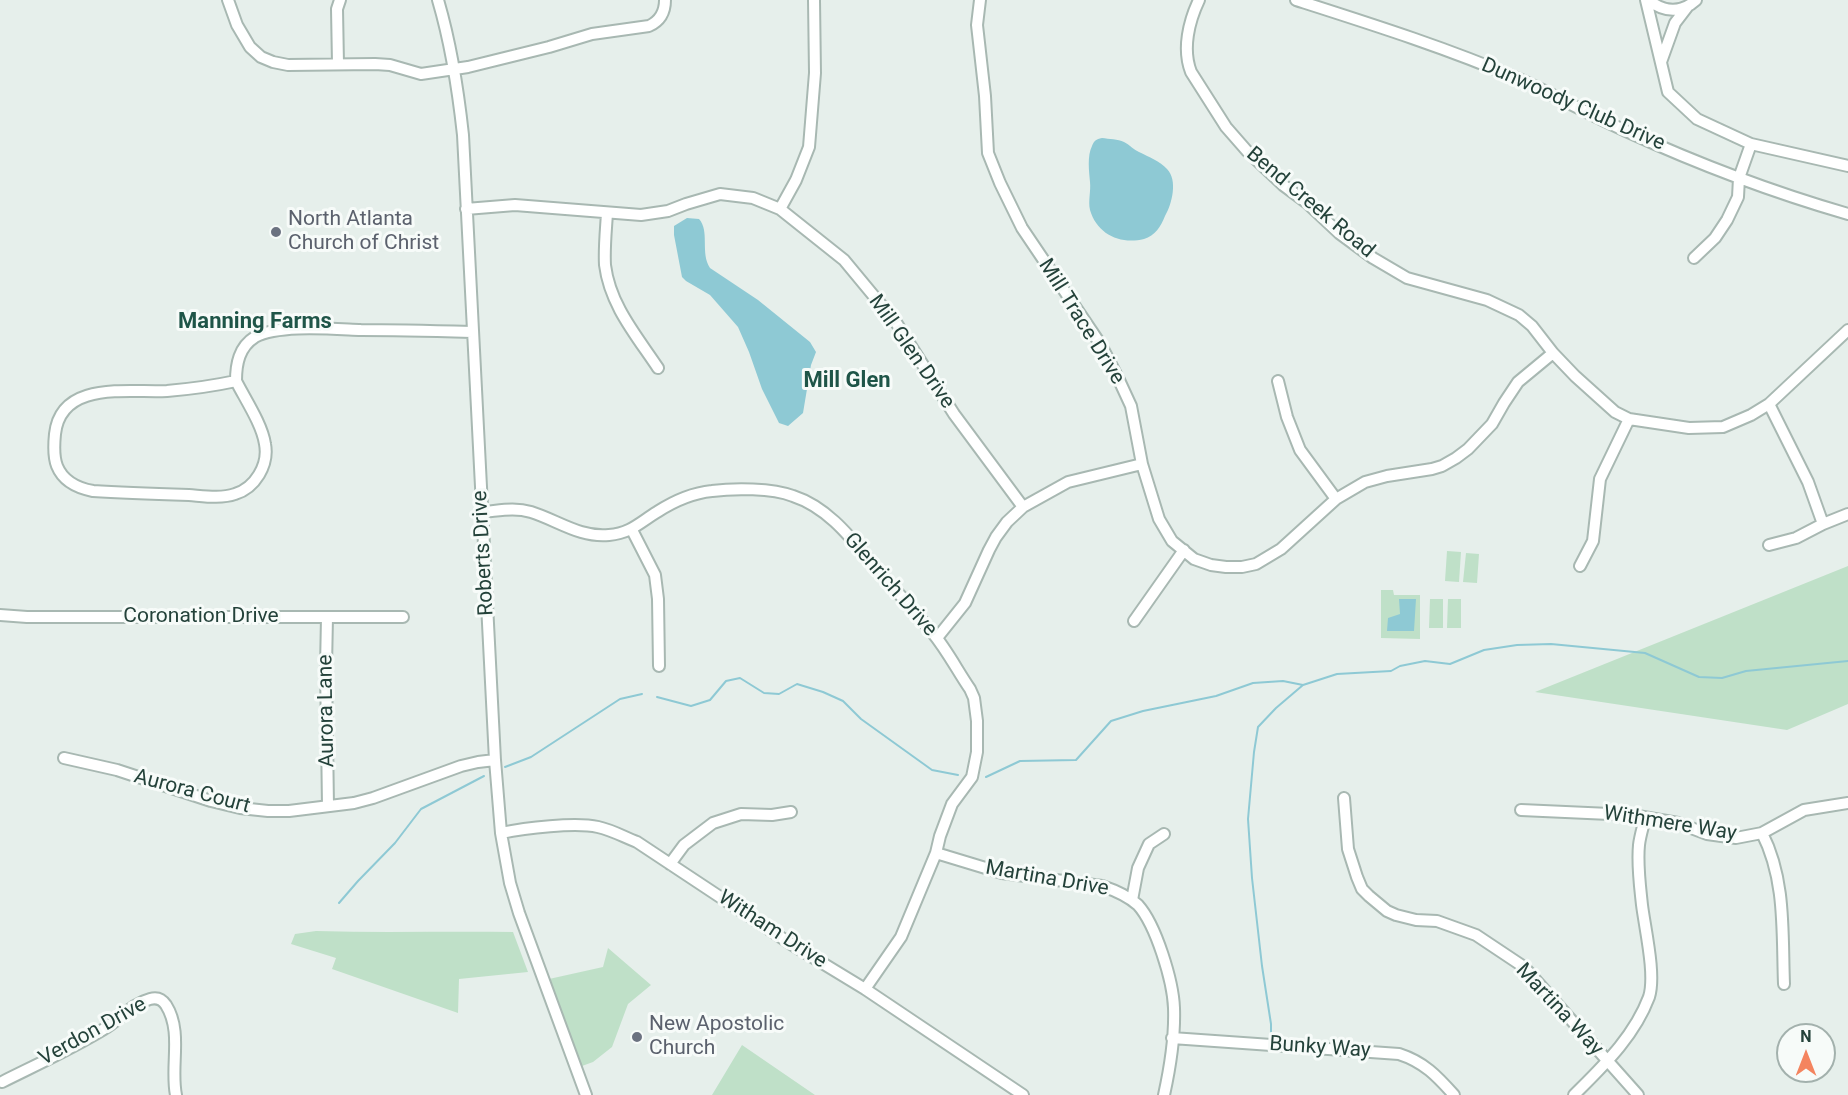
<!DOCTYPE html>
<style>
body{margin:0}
#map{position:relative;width:1848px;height:1095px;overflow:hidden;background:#e6efeb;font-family:Roboto,sans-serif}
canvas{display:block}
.north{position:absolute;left:1776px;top:1023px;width:60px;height:60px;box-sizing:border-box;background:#f7fbf9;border:2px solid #a3b1ad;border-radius:50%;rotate:0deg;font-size:16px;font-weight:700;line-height:24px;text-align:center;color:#24423a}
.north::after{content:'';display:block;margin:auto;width:21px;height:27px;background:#f4845f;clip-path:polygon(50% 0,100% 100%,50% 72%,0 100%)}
</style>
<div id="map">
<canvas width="1848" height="1095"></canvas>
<div class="north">N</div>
</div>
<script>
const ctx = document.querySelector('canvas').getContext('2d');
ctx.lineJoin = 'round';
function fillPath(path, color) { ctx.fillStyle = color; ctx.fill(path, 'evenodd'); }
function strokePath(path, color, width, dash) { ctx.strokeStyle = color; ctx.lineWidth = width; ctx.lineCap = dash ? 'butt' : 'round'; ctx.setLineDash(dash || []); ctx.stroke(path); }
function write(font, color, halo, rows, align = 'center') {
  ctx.font = font + ' Roboto,sans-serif'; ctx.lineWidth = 6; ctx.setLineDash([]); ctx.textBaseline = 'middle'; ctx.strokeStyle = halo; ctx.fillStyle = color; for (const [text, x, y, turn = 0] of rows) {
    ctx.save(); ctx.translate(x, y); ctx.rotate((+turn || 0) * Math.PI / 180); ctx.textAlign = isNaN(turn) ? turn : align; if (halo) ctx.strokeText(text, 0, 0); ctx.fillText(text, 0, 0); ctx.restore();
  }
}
fillPath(new Path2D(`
 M 1447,551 L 1461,552 L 1459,582 L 1445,581 Z
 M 1466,553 L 1479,554 L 1477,583 L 1463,582 Z
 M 1848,566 L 1848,704 L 1787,730 L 1535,692 Z
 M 1381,590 L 1393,590 L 1394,595 L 1420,595 L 1420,639 L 1381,638 Z
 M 1430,599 L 1443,599 L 1443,628 L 1429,628 Z
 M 1448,599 L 1461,599 L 1461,628 L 1447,628 Z
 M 316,931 C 382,933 448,931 513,932 L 528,972 L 459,979 L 458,1013 L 332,969 L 336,958 L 291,944 L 295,934 Z
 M 608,948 L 651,985 L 628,1004 L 612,1047 L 593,1062 L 582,1066 L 549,979 L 603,967 Z
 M 742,1045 L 815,1095 L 712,1095 Z`), '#bfe0c8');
fillPath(new Path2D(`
 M 1102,138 C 1109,139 1118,139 1124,142 C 1130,145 1134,150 1139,152 C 1149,157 1160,161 1167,169 C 1178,180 1172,204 1165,216 C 1161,226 1155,236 1144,239 C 1120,245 1097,234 1090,210 C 1088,201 1091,191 1090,182 C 1089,171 1087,156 1092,146 C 1094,141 1096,139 1102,138 Z
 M 687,218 L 699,219 C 710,231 700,253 710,268 L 758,300 L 810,342 L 816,352 L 811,365 L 803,413 L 788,426 L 779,423 L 762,389 L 749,352 L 738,327 L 710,295 L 686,281 L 682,277 L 674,235 L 674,226 Z
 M 1399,599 L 1416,599 L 1414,631 L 1387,631 L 1388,618 L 1400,614 Z`), '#8ec9d4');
strokePath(new Path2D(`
 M 657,697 L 691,706 L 710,700 L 726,681 L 740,678 L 764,693 L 779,694 L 797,684 L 823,692 L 843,701 L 861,719 L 932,770 L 958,775
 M 505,767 L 531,757 L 620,699 L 642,694
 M 986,777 L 1020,761 L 1076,760 L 1111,721 L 1143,711 L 1216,696 L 1253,683 L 1283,681 L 1303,685
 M 339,903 L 358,881 L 395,843 L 421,809 L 484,776
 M 1271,1038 L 1271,1024 L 1262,966 L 1252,878 L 1248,819 L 1254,752 L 1258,727 L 1276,708 L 1303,685 L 1337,674 L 1391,671 L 1400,666 L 1425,661 L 1450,664 L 1484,650 L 1517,645 L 1551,644 L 1645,653 L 1699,677 L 1722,678 L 1746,671 L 1848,661`), '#8ec9d4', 2);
const minor = new Path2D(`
 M 228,0 L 237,25 L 250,47 L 261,57 L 273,62 L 288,65 L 375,64 L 390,65 L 421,74 L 468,67 L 549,47 L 592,34 L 649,26 C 660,21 665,12 665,0
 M 438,0 C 451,44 458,89 463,135 L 495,760 L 501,833 L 510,883 L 519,913 L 586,1095
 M 980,0 L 977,25 L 985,96 L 988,153 L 1000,183 L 1022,228 L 1101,345 L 1119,380 L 1131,406 L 1142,464 L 1159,519 L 1172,541 L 1194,559 L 1211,565 L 1226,567 L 1242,567 L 1256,564 L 1281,549 L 1336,499 L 1365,482 L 1387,476 L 1432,469 L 1442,466 L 1456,458 L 1468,449 L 1492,424 L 1504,403 L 1518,382 L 1553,353
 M 1199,0 C 1189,21 1182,49 1191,72 L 1226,127 L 1247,151 L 1283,185 L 1306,202 L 1339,233 L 1373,258 L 1407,278 L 1487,300 L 1519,315 L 1532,326 L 1553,353 L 1575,376 L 1615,412 L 1629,419 L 1689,428 L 1723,427 L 1751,415 L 1769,404 L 1848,330
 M 1296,0 C 1371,24 1447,48 1519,79 C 1555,95 1590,115 1626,131 C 1698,164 1772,192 1848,214
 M 1646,0 L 1668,92 L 1697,119 L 1751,144 L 1739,178 L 1738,197 L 1727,220 L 1715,238 L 1694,258
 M 1649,0 C 1664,13 1682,13 1696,0
 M 1661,62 L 1675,23 L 1688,6
 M 338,64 L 337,9 L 340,0
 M 1751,144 L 1848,166
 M 466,209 L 515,205 L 641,215 L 668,211 L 686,204 L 720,194 L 753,198 L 780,209 L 844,260 L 897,324 L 954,414 L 1023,507
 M 780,209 L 796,180 L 809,147 L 815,73 L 814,0
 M 607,213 C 606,230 604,248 605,265 C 610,305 636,335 658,368
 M 236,381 C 245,399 262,424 265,444 C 269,465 255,488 235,494 C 221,499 203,496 189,495 C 157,494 125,493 93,491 C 77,488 63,481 57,466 C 53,456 54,444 55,434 C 61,380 128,393 167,391 C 190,389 213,386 236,381 Z
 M 236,381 C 236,364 239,347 255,337 C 278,324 334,329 361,330 C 398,330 435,331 472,332
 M 1278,381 L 1287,417 L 1300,450 L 1336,499
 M 1769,404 L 1808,482 L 1823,524
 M 481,512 C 498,511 514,507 531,512 C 557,520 580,538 609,535 C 631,533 639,523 657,512 C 674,501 692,493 712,491 C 734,488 772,488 793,496 C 830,508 854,542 878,570 C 896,591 915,611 932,632 C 947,650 957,670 970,689 L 974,698 L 977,721 L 977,752 L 972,777 L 952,804 L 940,836 L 936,853 L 901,937 L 865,989
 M 632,530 L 655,575 L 658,599 L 659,666
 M 1769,545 L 1796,538 L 1823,524 L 1848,514
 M 1580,566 L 1593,541 L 1600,479 L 1629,419
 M 0,615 L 27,617 L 403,617
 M 327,617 L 326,667 L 328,806
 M 1134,621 L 1184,550
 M 937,638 L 965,603 L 989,550 L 996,537 L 1007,522 L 1023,507 L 1068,482 L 1142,464
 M 64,758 L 117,770 L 211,801 L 240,808 L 268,811 L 289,811 L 354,803 L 373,798 L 461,766 L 478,762 L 495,760
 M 1344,798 L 1348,849 L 1357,877 L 1362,889 L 1369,896 L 1387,911 L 1396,915 L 1416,920 L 1437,921 L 1476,935 L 1524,967 L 1638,1095
 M 1521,810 L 1632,815 L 1678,823 L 1707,834 L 1736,838 L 1762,833 L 1804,810 L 1848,803
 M 501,833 C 525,828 575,822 598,827 C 612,830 624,837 637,842 L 791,944 L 865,989 L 1023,1095
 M 1762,833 C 1786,880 1782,932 1784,984
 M 936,853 L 1002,873 L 1102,886 C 1114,890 1128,896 1138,905 C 1156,925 1173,981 1174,1008 C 1175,1036 1170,1068 1164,1095
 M 670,864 L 684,845 L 713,823 L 741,814 L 772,815 L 791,812
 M 1132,900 L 1138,868 L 1149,844 L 1164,834
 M 1172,1038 L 1399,1054 C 1424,1062 1437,1076 1454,1095
 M 2,1082 C 36,1065 71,1049 104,1029 C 120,1020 131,1004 150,999 C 157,997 162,999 166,1005 C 183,1032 170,1066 176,1095
 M 1574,1095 C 1603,1066 1634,1037 1649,997 C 1656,975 1645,929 1642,905 C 1640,886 1637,865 1639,845 C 1640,836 1643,827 1645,818`);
strokePath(minor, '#a8b8b2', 14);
strokePath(minor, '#fff', 10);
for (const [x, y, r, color] of [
 [276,232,6,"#6b7280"],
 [637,1037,6,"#6b7280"]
]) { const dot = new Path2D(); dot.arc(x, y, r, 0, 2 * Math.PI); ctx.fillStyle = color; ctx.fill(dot); strokePath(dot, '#f7fbf9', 2); }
write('21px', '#24423a', '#f7fbf9', [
 ["Dunwoody Club Drive",1573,105,24],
 ["Bend Creek Road",1310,203,40],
 ["Mill Trace Drive",1081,322,58],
 ["Mill Glen Drive",911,352,55],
 ["Roberts Drive",484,553,-93],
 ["Glenrich Drive",890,585,49],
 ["Coronation Drive",201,617],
 ["Aurora Lane",327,711,-91],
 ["Aurora Court",192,792,15],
 ["Withmere Way",1670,824,9],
 ["Martina Drive",1047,879,10],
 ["Witham Drive",772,930,33],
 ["Martina Way",1559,1010,47],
 ["Verdon Drive",93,1032,-29],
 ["Bunky Way",1320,1048,4]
]);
write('21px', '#5b616d', '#f7fbf9', [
 ["North Atlanta",288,220],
 ["Church of Christ",288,244],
 ["New Apostolic",649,1025],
 ["Church",649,1049]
], 'left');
write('bold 22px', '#1f5548', '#f7fbf9', [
 ["Manning Farms",255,322],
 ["Mill Glen",847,381]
]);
</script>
